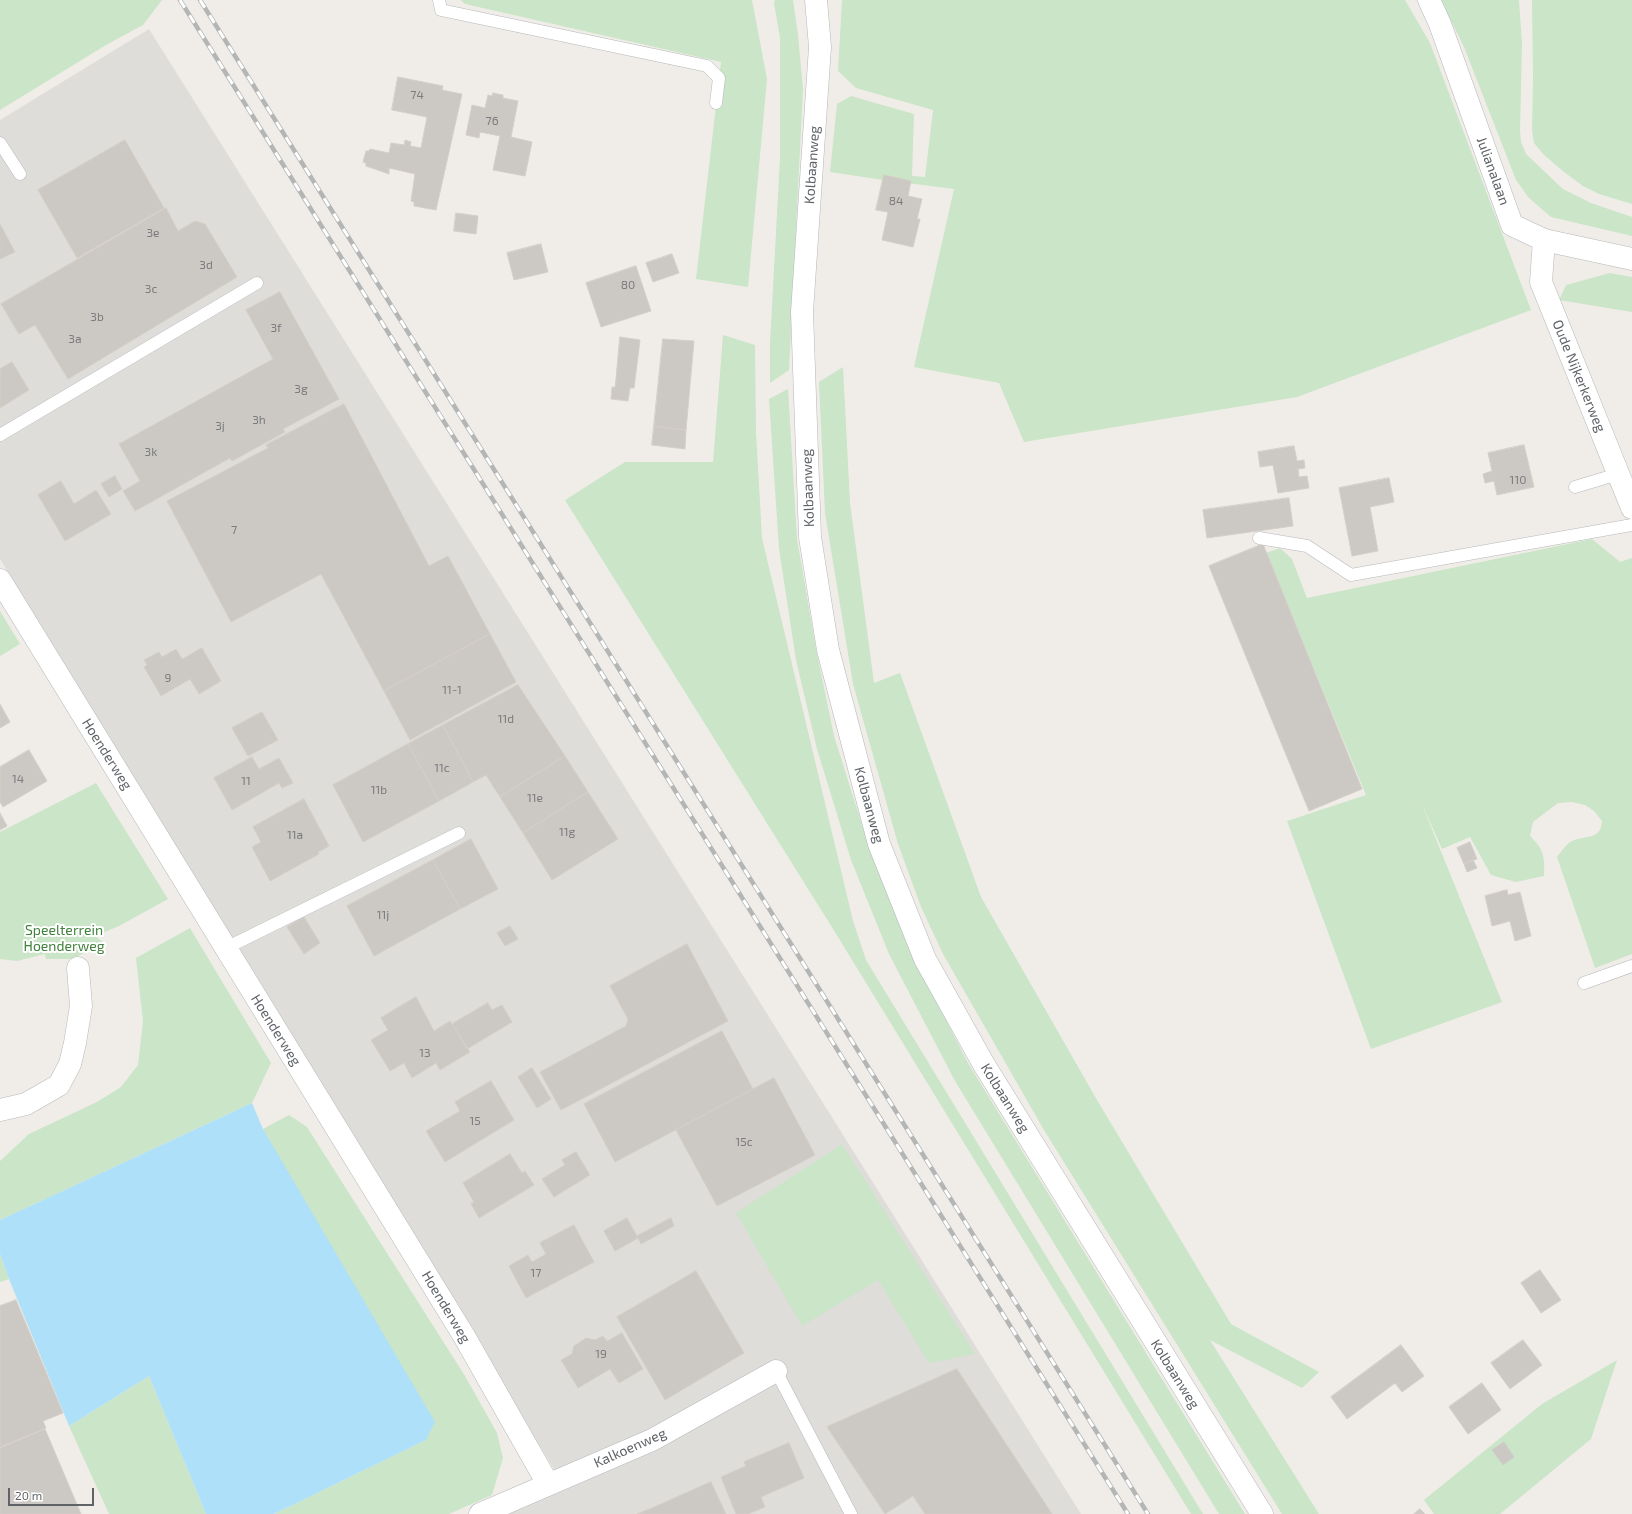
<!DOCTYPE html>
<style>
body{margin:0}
#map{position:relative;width:1632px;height:1514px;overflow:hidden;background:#f0ede8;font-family:"Exo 2",sans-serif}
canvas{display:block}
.scale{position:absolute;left:8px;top:1488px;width:86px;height:18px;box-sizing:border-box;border:2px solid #5f6367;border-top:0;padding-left:5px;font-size:12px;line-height:14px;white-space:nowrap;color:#5f6367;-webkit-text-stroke:3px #fff;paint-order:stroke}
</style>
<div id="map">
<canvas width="1632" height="1514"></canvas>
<div class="scale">20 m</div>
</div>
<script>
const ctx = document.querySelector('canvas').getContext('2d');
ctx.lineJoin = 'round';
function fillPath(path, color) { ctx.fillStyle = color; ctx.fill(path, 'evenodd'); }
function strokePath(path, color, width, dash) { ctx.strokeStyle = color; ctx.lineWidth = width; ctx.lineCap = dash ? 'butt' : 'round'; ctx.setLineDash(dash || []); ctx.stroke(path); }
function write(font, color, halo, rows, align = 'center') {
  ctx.font = font + ' "Exo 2",sans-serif'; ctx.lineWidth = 4; ctx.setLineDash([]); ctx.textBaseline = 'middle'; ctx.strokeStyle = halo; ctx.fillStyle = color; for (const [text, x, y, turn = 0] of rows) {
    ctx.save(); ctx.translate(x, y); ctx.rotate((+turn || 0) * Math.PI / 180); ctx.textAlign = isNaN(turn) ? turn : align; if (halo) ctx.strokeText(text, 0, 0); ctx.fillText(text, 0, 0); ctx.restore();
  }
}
fillPath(new Path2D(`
 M 149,29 L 1081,1514 L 497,1514 L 563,1484 L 0,559 L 0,120 Z`), '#dfddda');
fillPath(new Path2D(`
 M 0,0 L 162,0 L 143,25 L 106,45 L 0,110 Z
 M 461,0 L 752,0 L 767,79 L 748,287 L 696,279 L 721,62 L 465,4 Z
 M 775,0 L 793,0 L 798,35 L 803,89 L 789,370 L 770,383 L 770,343 L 780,158 L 780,38 L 774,3 Z
 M 842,0 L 1405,0 L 1430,43 L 1531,310 L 1297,397 L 1024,442 L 999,383 L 914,367 L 954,189 L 883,180 L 830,172 L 837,104 L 851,96 L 914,114 L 912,176 L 925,177 L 933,110 L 856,88 L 838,71 Z
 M 1441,0 L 1519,0 L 1522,44 L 1520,131 L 1521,142 L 1526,154 L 1563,189 L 1591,203 L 1632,217 L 1632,236 L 1551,217 L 1529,198 L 1516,180 L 1464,47 Z
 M 1532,0 L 1632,0 L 1632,204 L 1599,194 L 1583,186 L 1564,172 L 1543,154 L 1534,143 L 1532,131 L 1533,77 Z
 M 1610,273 L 1632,277 L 1632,312 L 1559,300 L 1566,285 Z
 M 723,335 L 755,345 L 756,432 L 762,538 L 853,921 L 866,960 L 1203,1514 L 1191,1514 L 838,937 L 565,500 L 625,462 L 713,462 Z
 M 843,367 L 850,503 L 874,683 L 900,673 L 981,897 L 1097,1100 L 1231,1324 L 1319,1372 L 1302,1388 L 1210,1340 L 1319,1514 L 1282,1514 L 1044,1130 L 943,954 L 921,907 L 898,844 L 853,684 L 825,513 L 819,382 Z
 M 788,389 L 797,539 L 816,649 L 834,736 L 869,847 L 907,944 L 968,1063 L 1245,1514 L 1219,1514 L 955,1081 L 889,954 L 851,860 L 817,749 L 796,660 L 779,549 L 769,399 Z
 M 1592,539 L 1620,562 L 1632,558 L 1632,954 L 1595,968 L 1557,857 C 1561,852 1566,844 1572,841 C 1584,835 1601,841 1602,821 L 1594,811 L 1585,805 L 1572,802 L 1558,803 L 1533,822 L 1530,836 C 1544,849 1545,858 1544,876 L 1516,882 L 1491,875 L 1470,837 L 1442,849 L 1421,802 L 1502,1002 L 1371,1049 L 1287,821 L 1366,795 L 1266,553 L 1280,548 L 1292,559 L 1307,598 Z
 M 0,611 L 20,644 L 0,656 Z
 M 96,783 L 168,899 L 119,926 L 95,936 L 103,942 L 73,959 L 46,959 L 45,954 L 17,961 L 0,959 L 0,832 Z
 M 190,928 L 271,1063 L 252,1103 L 0,1220 L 0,1161 L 29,1134 L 97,1102 L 121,1087 L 138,1065 L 143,1021 L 136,958 Z
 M 289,1115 L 307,1127 L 465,1376 L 497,1433 L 503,1458 L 492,1495 L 449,1514 L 274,1514 L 426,1440 L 263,1129 Z
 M 842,1144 L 975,1354 L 929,1363 L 878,1280 L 802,1326 L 736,1213 Z
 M 0,1254 L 9,1279 L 0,1282 Z
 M 1617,1360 L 1591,1439 L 1500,1514 L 1434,1514 L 1424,1500 L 1542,1404 Z
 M 149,1376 L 206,1514 L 109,1514 L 69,1426 Z`), '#cae5c7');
fillPath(new Path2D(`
 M 252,1103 L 263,1129 L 435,1422 L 426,1440 L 274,1514 L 206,1514 L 149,1376 L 69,1426 L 9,1279 L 0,1254 L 0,1220 Z`), '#afe0f9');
const building = new Path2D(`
 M 398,77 L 443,86 L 442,90 L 462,94 L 436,210 L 414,206 L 414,202 L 411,201 L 415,174 L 389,168 L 389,174 L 366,166 L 366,163 L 363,162 L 366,151 L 369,151 L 370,149 L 389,153 L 391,143 L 404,145 L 405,140 L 411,142 L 410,146 L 421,148 L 427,117 L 392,110 Z
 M 493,93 L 503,95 L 503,98 L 518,101 L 511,137 L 532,142 L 525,176 L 493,170 L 500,136 L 480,132 L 479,138 L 466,135 L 472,105 L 485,108 L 488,95 L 492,96 Z
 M 125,140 L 164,208 L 77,258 L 38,190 Z
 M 884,175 L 911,181 L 908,196 L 922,199 L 917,219 L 920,219 L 913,247 L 882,240 L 888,212 L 876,210 Z
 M 166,208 L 178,231 L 195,221 L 205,224 L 237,277 L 68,379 L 35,325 L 19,334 L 1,304 Z
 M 456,213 L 478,216 L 476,234 L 454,231 Z
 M 0,224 L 15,252 L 0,259 Z
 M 541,244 L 548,272 L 514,280 L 507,253 Z
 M 672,254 L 679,273 L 653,282 L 646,263 Z
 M 636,266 L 651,311 L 601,327 L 586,283 Z
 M 280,292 L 339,399 L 283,429 L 285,432 L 232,461 L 230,458 L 135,511 L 123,491 L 140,481 L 119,444 L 273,359 L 246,310 Z
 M 620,337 L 640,340 L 634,388 L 630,388 L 628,401 L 611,399 L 612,387 L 615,387 Z
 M 663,339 L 694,341 L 686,430 L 654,426 Z
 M 12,362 L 29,390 L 0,408 L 0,369 Z
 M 344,404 L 429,566 L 448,556 L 490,634 L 384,691 L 321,574 L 231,622 L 167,501 L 268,448 L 266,445 Z
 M 654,426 L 686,430 L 685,449 L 652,445 Z
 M 1524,445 L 1534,487 L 1497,495 L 1494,481 L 1485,483 L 1483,474 L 1492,471 L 1488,453 Z
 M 1294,446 L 1297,461 L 1304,460 L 1305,468 L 1298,469 L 1299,477 L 1307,476 L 1309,488 L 1278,493 L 1273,465 L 1260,467 L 1258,452 Z
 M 115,476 L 122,489 L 109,497 L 101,484 Z
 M 1389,478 L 1394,502 L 1370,507 L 1378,551 L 1352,556 L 1339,488 Z
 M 61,481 L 74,504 L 96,490 L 111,514 L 65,541 L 38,495 Z
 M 1289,498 L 1293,526 L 1207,538 L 1203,510 Z
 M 1263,544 L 1362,789 L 1309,811 L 1209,566 Z
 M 490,634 L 516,682 L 410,740 L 384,691 Z
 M 202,648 L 221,681 L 199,694 L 190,679 L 161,696 L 144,667 L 147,665 L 144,660 L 159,652 L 162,657 L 176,649 L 182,659 Z
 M 518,685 L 565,756 L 500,797 L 486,775 L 473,782 L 443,725 Z
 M 0,704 L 10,722 L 0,728 Z
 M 262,712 L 278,740 L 248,756 L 232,728 Z
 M 443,725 L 473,782 L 439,801 L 408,744 Z
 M 408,744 L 439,801 L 363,842 L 333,785 Z
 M 29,750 L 47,781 L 3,807 L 0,802 L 0,767 Z
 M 565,756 L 588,792 L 523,833 L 500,797 Z
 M 252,757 L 259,769 L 279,758 L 293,783 L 282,788 L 279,783 L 232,810 L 214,778 Z
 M 588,792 L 618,839 L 552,880 L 523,833 Z
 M 304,799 L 329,846 L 318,852 L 319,854 L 270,881 L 252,847 L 261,842 L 253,827 Z
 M 0,813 L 7,826 L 0,830 Z
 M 471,839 L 498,889 L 460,909 L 433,860 Z
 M 1470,842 L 1477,859 L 1464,864 L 1457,848 Z
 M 433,860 L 460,909 L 374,956 L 347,906 Z
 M 1473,860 L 1477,868 L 1467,872 L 1464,864 Z
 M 1507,890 L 1508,895 L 1520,892 L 1531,936 L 1515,941 L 1510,921 L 1492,926 L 1485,896 Z
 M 304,917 L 320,943 L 304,954 L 287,927 Z
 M 510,926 L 518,939 L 505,946 L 497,933 Z
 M 687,944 L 728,1021 L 561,1110 L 540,1072 L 626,1026 L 628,1019 L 610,986 Z
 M 416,997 L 434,1031 L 450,1021 L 470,1052 L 440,1070 L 436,1063 L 412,1078 L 404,1063 L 390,1071 L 371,1040 L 388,1030 L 381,1018 Z
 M 488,1003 L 492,1010 L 502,1005 L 512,1022 L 467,1049 L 452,1024 Z
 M 722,1031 L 753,1089 L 615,1162 L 584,1104 Z
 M 532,1068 L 551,1099 L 537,1108 L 518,1077 Z
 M 774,1078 L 815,1155 L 717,1206 L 676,1130 Z
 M 491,1081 L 514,1120 L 445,1162 L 426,1131 L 460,1111 L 455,1102 Z
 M 576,1152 L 590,1175 L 554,1197 L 542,1179 L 565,1165 L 562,1160 Z
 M 510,1154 L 522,1173 L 525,1171 L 534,1185 L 479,1218 L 471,1204 L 474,1202 L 463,1183 Z
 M 627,1218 L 638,1238 L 615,1251 L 604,1231 Z
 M 671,1218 L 674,1226 L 641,1244 L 637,1236 Z
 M 574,1225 L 594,1262 L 526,1298 L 509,1266 L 528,1255 L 532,1262 L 546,1254 L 540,1243 Z
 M 1540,1270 L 1561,1300 L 1541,1313 L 1521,1283 Z
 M 696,1271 L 744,1353 L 665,1400 L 617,1317 Z
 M 16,1300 L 63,1413 L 43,1421 L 46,1428 L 0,1447 L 0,1306 Z
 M 622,1333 L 643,1369 L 619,1383 L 610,1369 L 578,1388 L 561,1360 L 572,1354 L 574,1346 L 586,1338 L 595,1340 L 603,1336 L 607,1341 Z
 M 1523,1340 L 1542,1365 L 1510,1389 L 1491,1363 Z
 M 1401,1345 L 1424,1376 L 1402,1392 L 1395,1383 L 1347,1419 L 1331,1397 Z
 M 957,1369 L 1052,1514 L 925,1514 L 913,1496 L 885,1514 L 827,1427 Z
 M 1482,1383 L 1501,1410 L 1468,1434 L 1449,1407 Z
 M 45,1429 L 81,1514 L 0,1514 L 0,1448 Z
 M 1504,1442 L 1514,1457 L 1503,1465 L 1492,1450 Z
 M 789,1443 L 804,1478 L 761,1497 L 765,1507 L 748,1514 L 736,1514 L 721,1477 L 746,1466 L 744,1462 Z
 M 711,1482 L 726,1514 L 637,1514 L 652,1508 Z
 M 1420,1509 L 1425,1514 L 1414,1514 Z`);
fillPath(building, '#ccc8c4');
strokePath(building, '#d4cfc7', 1);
const lane = new Path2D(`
 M 439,0 L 441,10 L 707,66 L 719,78 L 716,103
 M 0,143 L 20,174
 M 0,435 L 257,283
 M 1575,487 L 1618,474
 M 1259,538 L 1307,546 L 1351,575 L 1632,525
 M 226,948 L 459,833
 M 1584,983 L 1632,966
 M 776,1371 L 851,1514`);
const street = new Path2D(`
 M 1544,240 L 1541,282 L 1632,508
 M 0,580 L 464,1336 L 548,1484
 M 0,1110 L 26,1104 L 59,1085 L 70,1064 L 75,1043 L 81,1006 L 78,968
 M 480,1514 L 652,1440 L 776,1371`);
const secondary = new Path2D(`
 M 816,0 L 820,47 L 802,312 L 810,537 L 828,650 L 879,844 L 925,959 L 983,1063 L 1262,1514
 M 1429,0 L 1440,24 L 1512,225 L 1544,240 L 1632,259`);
strokePath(lane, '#b5b8bb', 13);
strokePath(street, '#b5b8bb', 23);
strokePath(secondary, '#b4b7bb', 23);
strokePath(lane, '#fff', 12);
strokePath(street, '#fff', 22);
strokePath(secondary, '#fff', 22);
const rail = new Path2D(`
 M 180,0 L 1128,1514
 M 200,0 L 1148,1514`);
strokePath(rail, '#b4b5b5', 4.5);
strokePath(rail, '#fff', 3, [9]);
write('12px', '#7a7c7e', null, [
 ["74",417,95],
 ["76",492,121],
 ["84",896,201],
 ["3e",153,233],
 ["3d",206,265],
 ["80",628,285],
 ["3c",151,289],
 ["3b",97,317],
 ["3f",276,328],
 ["3a",75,339],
 ["3g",301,389],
 ["3h",259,420],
 ["3j",220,426],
 ["3k",151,452],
 ["110",1518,480],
 ["7",234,530],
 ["9",168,678],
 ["11-1",452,690],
 ["11d",506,719],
 ["11c",442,768],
 ["14",18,779],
 ["11",246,781],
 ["11b",379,790],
 ["11e",535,798],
 ["11g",567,832],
 ["11a",295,835],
 ["11j",383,915],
 ["13",425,1053],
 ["15",475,1121],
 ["15c",744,1142],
 ["17",536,1273],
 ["19",601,1354]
]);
write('14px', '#5f6367', '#fff', [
 ["Kolbaanweg",812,165,-86],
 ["Julianalaan",1493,171,70],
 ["Oude Nijkerkerweg",1579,376,68],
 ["Kolbaanweg",808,488,-92],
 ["Hoenderweg",107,754,58],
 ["Kolbaanweg",869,805,75],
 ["Hoenderweg",276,1030,58],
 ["Kolbaanweg",1005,1098,58],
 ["Hoenderweg",446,1307,59],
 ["Kolbaanweg",1175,1374,58],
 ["Kalkoenweg",630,1448,-24]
]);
write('14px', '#40813c', '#fff', [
 ["Speelterrein",64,930],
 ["Hoenderweg",64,946]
]);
</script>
